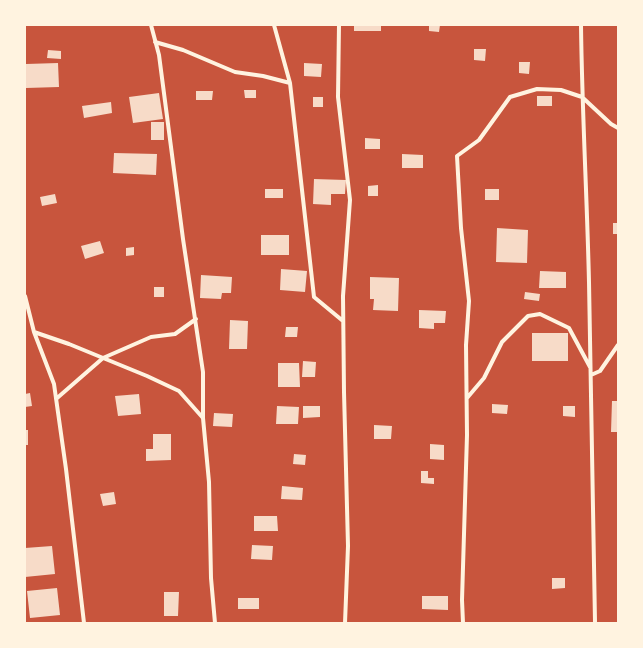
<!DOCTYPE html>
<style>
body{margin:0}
#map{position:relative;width:643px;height:648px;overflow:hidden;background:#c8553d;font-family:"Golos Text",sans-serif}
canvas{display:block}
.frame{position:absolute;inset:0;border:26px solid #fff3e0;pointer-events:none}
</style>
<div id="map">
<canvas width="643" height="648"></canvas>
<div class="frame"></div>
</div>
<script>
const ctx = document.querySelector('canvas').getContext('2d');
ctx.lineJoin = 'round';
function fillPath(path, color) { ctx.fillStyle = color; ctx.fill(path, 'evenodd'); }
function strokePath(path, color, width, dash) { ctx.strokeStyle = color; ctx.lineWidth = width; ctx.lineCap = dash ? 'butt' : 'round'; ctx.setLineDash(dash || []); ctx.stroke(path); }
fillPath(new Path2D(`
 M 354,25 L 381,25 L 381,31 L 354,31 Z
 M 429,25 L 440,25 L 439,32 L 429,31 Z
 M 474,49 L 486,49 L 485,61 L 474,60 Z
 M 48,50 L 61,51 L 61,59 L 47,58 Z
 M 519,62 L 530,62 L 529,74 L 519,73 Z
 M 58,63 L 59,87 L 26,88 L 26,64 Z
 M 304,63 L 322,64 L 321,77 L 304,76 Z
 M 244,90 L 256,90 L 256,98 L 245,98 Z
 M 196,91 L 213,91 L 212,100 L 196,100 Z
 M 159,93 L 163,119 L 133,123 L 129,97 Z
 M 537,96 L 552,96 L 552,106 L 537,106 Z
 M 313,97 L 323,97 L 323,107 L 313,107 Z
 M 111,102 L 112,113 L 84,118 L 82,106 Z
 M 151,122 L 164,122 L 164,140 L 151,140 Z
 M 365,138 L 380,139 L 380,149 L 365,149 Z
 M 114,153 L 157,154 L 156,175 L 113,173 Z
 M 402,154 L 423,155 L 423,168 L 402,168 Z
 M 314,179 L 346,180 L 345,194 L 331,194 L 331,205 L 313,204 Z
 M 378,185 L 378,196 L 368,196 L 368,186 Z
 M 265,189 L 283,189 L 283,198 L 265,198 Z
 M 485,189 L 499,189 L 499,200 L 485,200 Z
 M 55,194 L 57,203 L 42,206 L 40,197 Z
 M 613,223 L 618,223 L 618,234 L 613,234 Z
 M 497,228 L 528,230 L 527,263 L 496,262 Z
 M 261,235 L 289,235 L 289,255 L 261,255 Z
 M 100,241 L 104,253 L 85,259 L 81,246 Z
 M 134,247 L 134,255 L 126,256 L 126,248 Z
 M 281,269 L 307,271 L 305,292 L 280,290 Z
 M 540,271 L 566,272 L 566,288 L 539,288 Z
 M 201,275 L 232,277 L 231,293 L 222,293 L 221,299 L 200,298 Z
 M 370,277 L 399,278 L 398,311 L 373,310 L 374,299 L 370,299 Z
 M 154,287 L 164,287 L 164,297 L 154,297 Z
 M 525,292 L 540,294 L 539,301 L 524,299 Z
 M 419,310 L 446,311 L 445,323 L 434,323 L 434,329 L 419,328 Z
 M 230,320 L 248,321 L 247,349 L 229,349 Z
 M 286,327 L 298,327 L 297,337 L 285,337 Z
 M 532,333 L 568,333 L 568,361 L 532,361 Z
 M 303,361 L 316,362 L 315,377 L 302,377 Z
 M 278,363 L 299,363 L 300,387 L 278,387 Z
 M 30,393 L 32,406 L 25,407 L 25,394 Z
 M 139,394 L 141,414 L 118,416 L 115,396 Z
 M 612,401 L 618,401 L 618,432 L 611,432 Z
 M 492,404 L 508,405 L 507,414 L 492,413 Z
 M 277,406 L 299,407 L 298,424 L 276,424 Z
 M 303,406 L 320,406 L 320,417 L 303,418 Z
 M 563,406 L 575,406 L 575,417 L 563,416 Z
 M 214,413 L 233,414 L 232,427 L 213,426 Z
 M 374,425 L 392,426 L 391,439 L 374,439 Z
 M 25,430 L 28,430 L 28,445 L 25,445 Z
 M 153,434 L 171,434 L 171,460 L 146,461 L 146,449 L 153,449 Z
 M 430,444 L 444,445 L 444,460 L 430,459 Z
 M 294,454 L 306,455 L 305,465 L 293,464 Z
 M 421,471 L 428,471 L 428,478 L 434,478 L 434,484 L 421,483 Z
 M 282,486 L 303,488 L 302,500 L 281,499 Z
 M 114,492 L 116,504 L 103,506 L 100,494 Z
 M 254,516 L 277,516 L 278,531 L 254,531 Z
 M 252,545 L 273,546 L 272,560 L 251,559 Z
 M 52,546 L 55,574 L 25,577 L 25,548 Z
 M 552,578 L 565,578 L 565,588 L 552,589 Z
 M 57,588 L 60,615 L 30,618 L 27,591 Z
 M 164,592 L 179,592 L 178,616 L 164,616 Z
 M 422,596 L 448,596 L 448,610 L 422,609 Z
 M 238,598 L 259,598 L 259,609 L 238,609 Z`), '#f7dbc8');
strokePath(new Path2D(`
 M 151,25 L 159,55 L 183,239 L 203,372 L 203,418 L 209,482 L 211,578 L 215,623
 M 274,25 L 290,83 L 314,297 L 343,321
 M 339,25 L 338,97 L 350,200 L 343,296 L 344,392 L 348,546 L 345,623
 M 581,25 C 582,111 587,196 589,282 C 592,395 594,509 595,623
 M 155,42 L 183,50 L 235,72 L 263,76 L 290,83
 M 25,296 L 34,332 L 54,384 L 66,469 L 84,623
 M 34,332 L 69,344 L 147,376 L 179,391 L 203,418
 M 591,375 L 600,371 L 618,345
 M 467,398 L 484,378 L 502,342 L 528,316 L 540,314 L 569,328 L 590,367
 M 56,399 L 103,358 L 151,337 L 175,334 L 196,319
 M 463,623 L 462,600 L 467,435 L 466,345 L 469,301 L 461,228 L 457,156 L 479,140 L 510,97 L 537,89 L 561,90 L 582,97 L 611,124 L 618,128`), '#fff3e0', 4);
</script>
